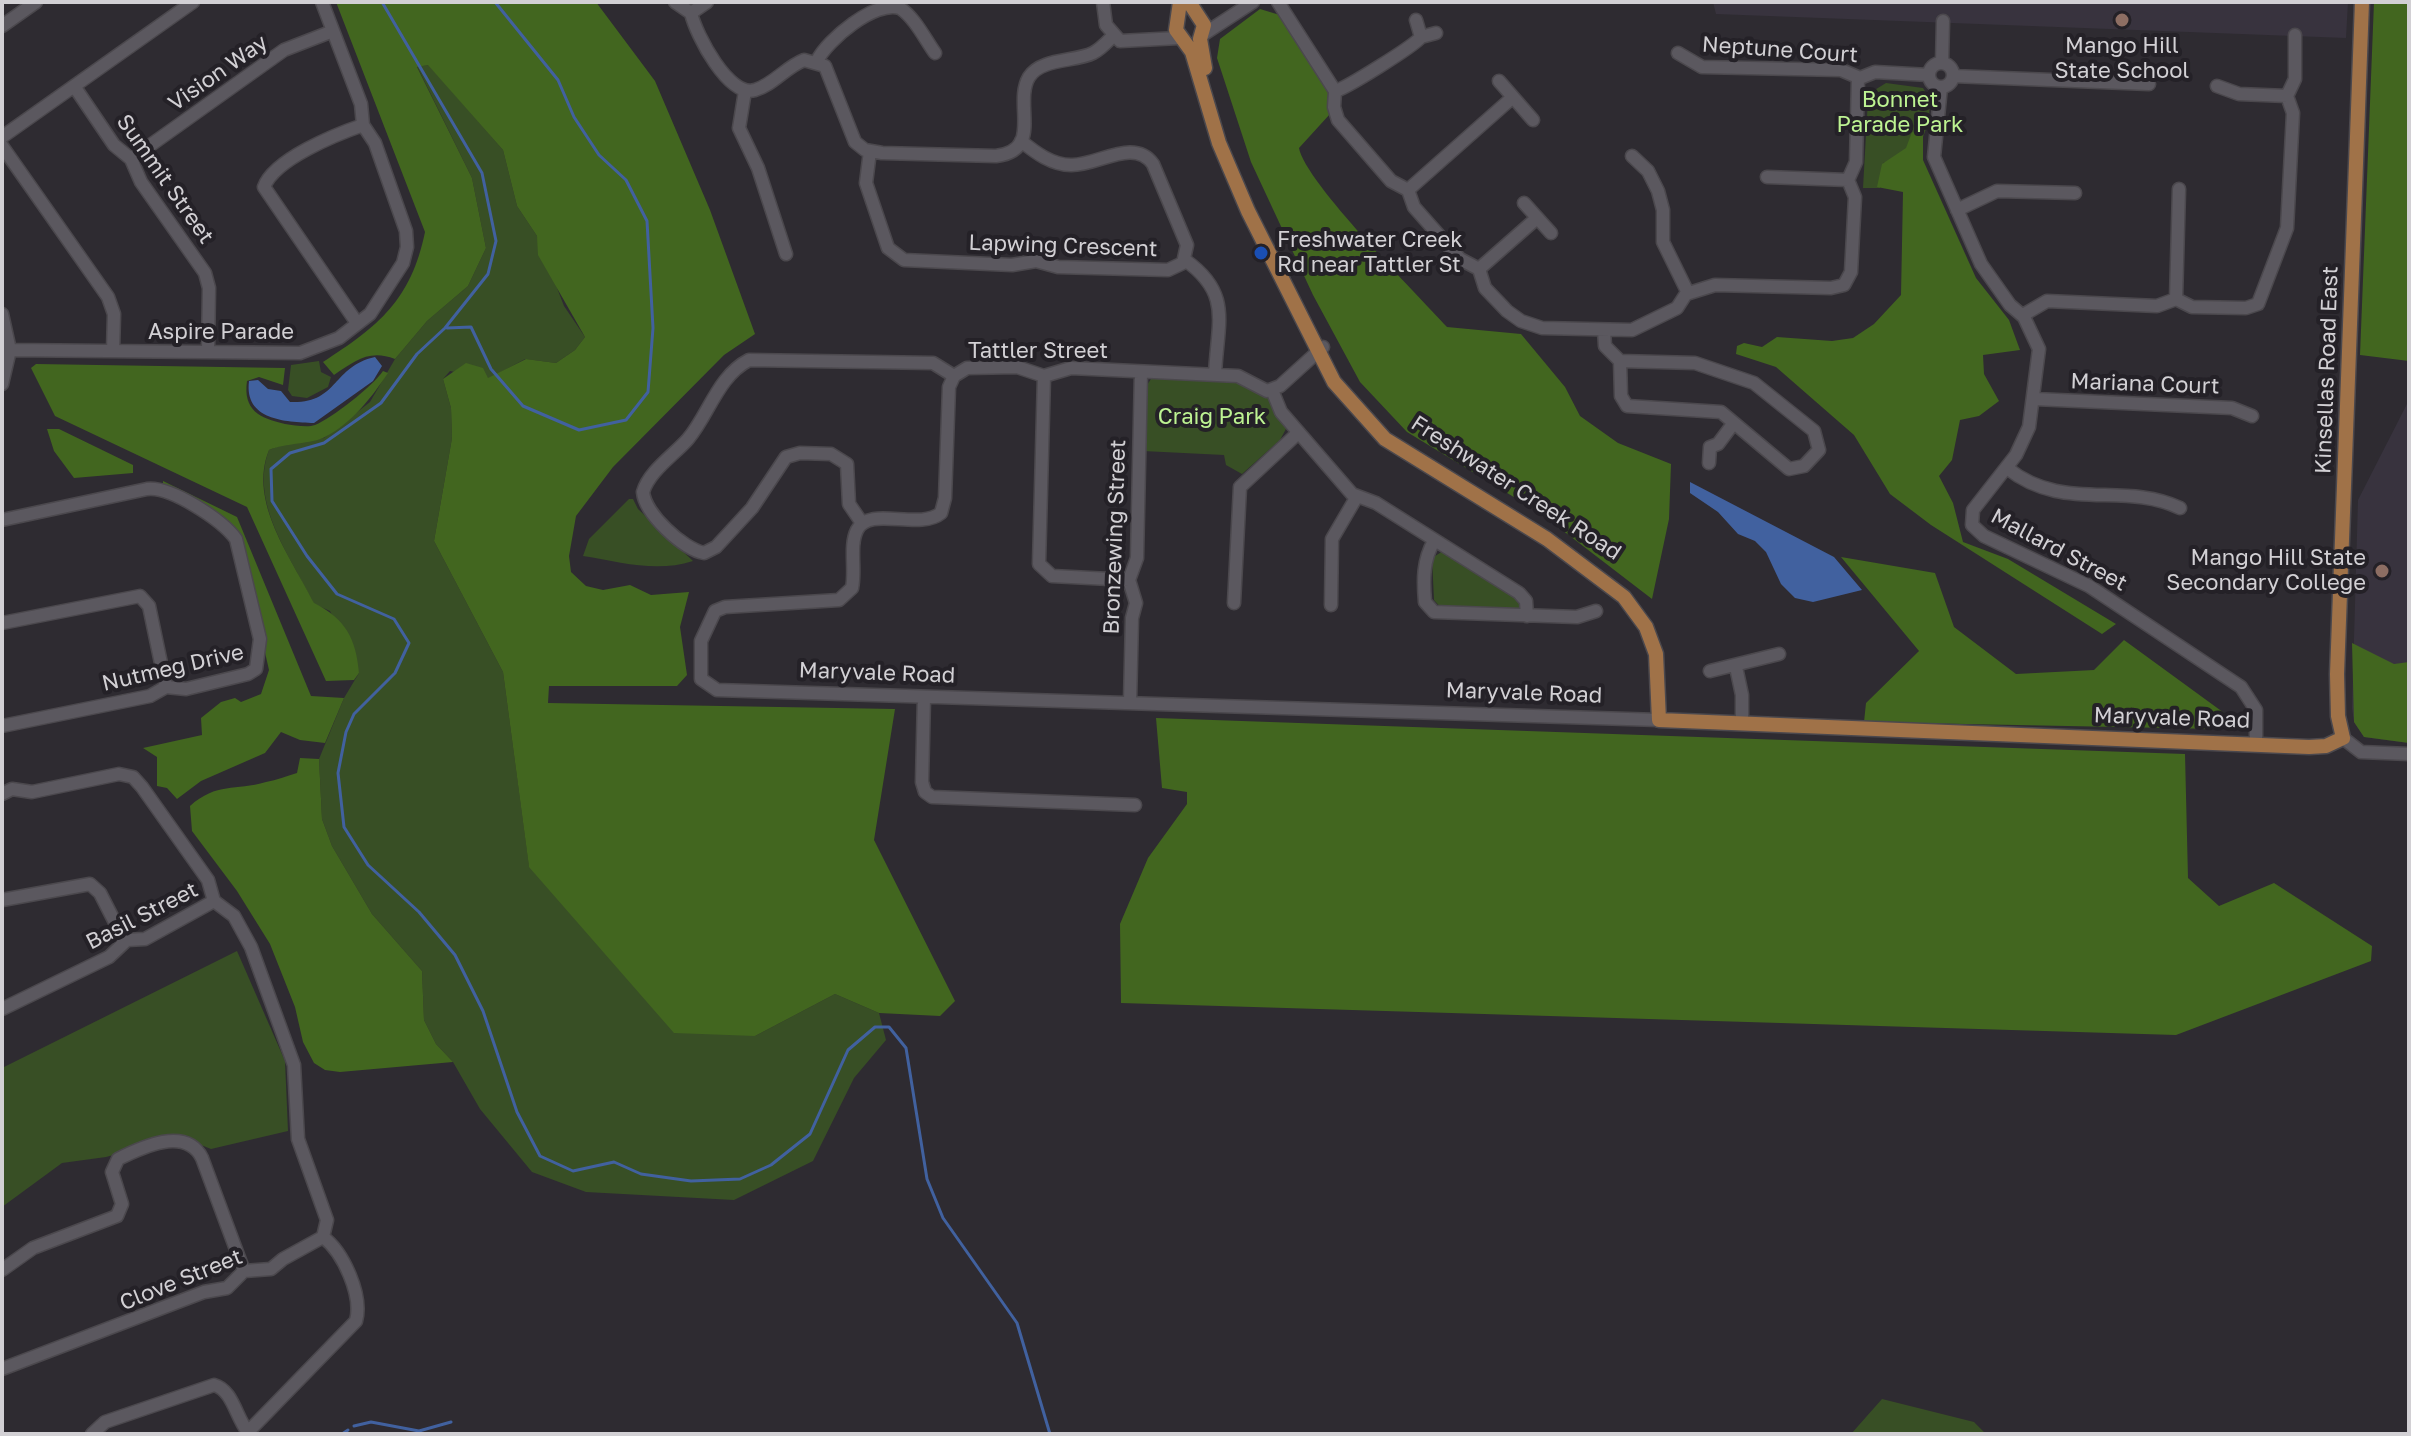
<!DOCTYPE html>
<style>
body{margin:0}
#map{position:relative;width:2411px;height:1436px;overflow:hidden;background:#2e2b31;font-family:"Golos Text",sans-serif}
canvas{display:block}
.frame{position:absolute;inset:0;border:4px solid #d2d0d4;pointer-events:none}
</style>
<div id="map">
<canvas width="2411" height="1436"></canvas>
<div class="frame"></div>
</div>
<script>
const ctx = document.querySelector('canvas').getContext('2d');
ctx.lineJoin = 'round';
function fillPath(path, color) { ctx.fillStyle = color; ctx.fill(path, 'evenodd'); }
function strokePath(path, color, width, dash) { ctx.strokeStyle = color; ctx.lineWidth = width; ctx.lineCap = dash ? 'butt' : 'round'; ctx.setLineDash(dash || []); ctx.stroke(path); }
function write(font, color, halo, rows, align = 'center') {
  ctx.font = font + ' "Golos Text",sans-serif'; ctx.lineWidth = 8; ctx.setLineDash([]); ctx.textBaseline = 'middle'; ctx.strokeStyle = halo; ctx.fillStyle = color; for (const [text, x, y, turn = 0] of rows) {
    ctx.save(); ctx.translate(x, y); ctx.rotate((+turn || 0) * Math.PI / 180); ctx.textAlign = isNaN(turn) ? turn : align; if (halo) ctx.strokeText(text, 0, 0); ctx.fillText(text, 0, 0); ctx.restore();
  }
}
fillPath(new Path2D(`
 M 1713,2 L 2348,2 L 2346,38 L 1716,14 Z
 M 2409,400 L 2409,743 L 2364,737 L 2354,722 L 2352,708 L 2358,500 Z`), '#38333e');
fillPath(new Path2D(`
 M 429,65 L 503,150 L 517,206 L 537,236 L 564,306 L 585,337 L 575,350 L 556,363 L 525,359 L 488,379 L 450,371 L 443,379 L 451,408 L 452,438 L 434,541 L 503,672 L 529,866 L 755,1036 L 835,994 L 879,1013 L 886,1040 L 854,1078 L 813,1161 L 734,1200 L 586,1192 L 532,1172 L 480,1109 L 453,1062 L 436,1044 L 424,1020 L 422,971 L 372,914 L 332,846 L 322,819 L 319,759 L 344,698 L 359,673 L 330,611 L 314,604 C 291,557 249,503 269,450 L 288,442 L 324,438 L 370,402 L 395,359 L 427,321 L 468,286 L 486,248 L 472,178 L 417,66 Z
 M 1886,83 L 1923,88 C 1933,103 1930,121 1923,137 L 1920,135 C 1909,148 1900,159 1883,163 L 1880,188 L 1863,188 L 1868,99 L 1873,91 Z
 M 319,361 L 321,372 L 331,377 L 328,387 L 307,398 L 292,396 L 288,390 L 291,365 Z
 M 1151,379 L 1244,379 L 1269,394 L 1287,427 L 1280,440 L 1242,474 L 1226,465 L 1224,455 L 1143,451 L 1147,385 Z
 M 629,499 L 633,499 L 638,509 L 693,561 C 656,573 621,562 583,556 L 589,539 Z
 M 1443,551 L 1520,597 L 1521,611 L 1442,609 L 1434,600 L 1432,558 Z
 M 237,951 L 285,1061 L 288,1131 L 211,1149 L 181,1137 L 106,1157 L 62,1163 L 2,1207 L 2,1068 Z
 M 1882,1399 L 1974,1422 L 1986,1434 L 1851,1434 Z`), '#384f25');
fillPath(new Path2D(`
 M 336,2 L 596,2 L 655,81 L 710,210 L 755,334 L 724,355 L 613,467 L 576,516 L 569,556 L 571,572 L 586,586 L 603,590 L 630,585 L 651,595 L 689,592 L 680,627 L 687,675 L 677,686 L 549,686 L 548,703 L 895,709 L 874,840 L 955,1001 L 940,1016 L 879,1013 L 835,994 L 755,1036 L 674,1033 L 529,867 L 503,672 L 434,541 L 452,438 L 451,408 L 443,379 L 466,363 L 483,368 L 488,378 L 526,359 L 556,363 L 575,350 L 585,337 L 538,255 L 537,236 L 517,206 L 503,150 L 428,65 L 417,67 L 472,178 L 486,248 L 468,286 L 427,321 L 395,359 C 369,349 355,361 334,375 L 323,362 C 379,326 411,300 425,232 Z
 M 2374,2 L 2409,2 L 2409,361 L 2360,355 Z
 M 1260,9 L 1283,16 L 1330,91 L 1330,114 L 1299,148 C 1305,182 1418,295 1447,327 L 1521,334 L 1565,387 L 1580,416 L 1618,443 L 1671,464 L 1669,519 L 1652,599 L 1540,513 L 1407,432 L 1360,382 L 1313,295 L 1251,162 L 1217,58 L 1220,39 Z
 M 1912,132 L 1923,135 L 1923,160 L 1976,278 L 2009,320 L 2020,350 L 1983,355 L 1984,374 L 1999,401 L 1979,416 L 1960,420 L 1952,460 L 1939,476 L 1953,503 L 1963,542 L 2008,559 L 2116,624 L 2102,634 L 1931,525 L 1890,494 L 1854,435 L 1776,367 L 1736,354 L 1737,346 L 1744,343 L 1762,347 L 1777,337 L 1832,341 L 1853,338 L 1874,324 L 1901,295 L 1903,192 L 1877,187 L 1882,164 L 1906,148 Z
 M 36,364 L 285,368 L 283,385 L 259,377 L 247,381 C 243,410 259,418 285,424 C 294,425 307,428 315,425 C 332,418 373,386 383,371 L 388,373 C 372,397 352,423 325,437 C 312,444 285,443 269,450 C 248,502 291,557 314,603 C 346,619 356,639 359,673 L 354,680 L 326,681 L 247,507 L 55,416 L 31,368 Z
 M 47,429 L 59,429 L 133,465 L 133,473 L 74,478 L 54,451 Z
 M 163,481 L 237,517 L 311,696 L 344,698 L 325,743 L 300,740 L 281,732 L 265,753 L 201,781 L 177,799 L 167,788 L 157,786 L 157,757 L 143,748 L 202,735 L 201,718 L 221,702 L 235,698 L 241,702 L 261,694 L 269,670 L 241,547 L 231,527 L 163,485 Z
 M 1841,557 L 1935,573 L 1954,627 L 2016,674 L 2094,670 L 2124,640 L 2231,718 L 2219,729 L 1864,722 L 1866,703 L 1919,651 Z
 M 2352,643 L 2394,664 L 2409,662 L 2409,743 L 2364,737 L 2354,722 Z
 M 1156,718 L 2185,754 L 2188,878 L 2219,906 L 2274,883 L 2372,946 L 2371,961 L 2176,1035 L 1121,1003 L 1120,924 L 1148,858 L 1187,804 L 1187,792 L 1162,788 Z
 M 300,758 L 319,759 L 322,819 L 332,846 L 372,914 L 422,971 L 424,1020 L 436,1044 L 453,1062 L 340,1072 L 325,1070 L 314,1063 L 303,1042 L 295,1007 L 270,944 L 237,891 L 192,831 L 190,806 C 217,782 235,791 266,782 C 277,780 286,776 297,773 Z`), '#42661f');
fillPath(new Path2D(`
 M 375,357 L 382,366 L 373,381 L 314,423 C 285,422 244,420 249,381 L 258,380 L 268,389 L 281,391 L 290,402 C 339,404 331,367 375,357 Z
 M 1690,482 L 1834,557 L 1862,590 L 1813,602 L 1795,598 L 1781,584 L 1766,552 L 1755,541 L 1738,534 L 1718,512 L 1690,493 Z`), '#41619f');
strokePath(new Path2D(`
 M 382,2 L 482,173 L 496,241 L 488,274 L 445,328 L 417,354 L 381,403 L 324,443 L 290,453 L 271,469 L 272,501 L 307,556 L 337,594 L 394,619 L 409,643 L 395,673 L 354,714 L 346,732 L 338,773 L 344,827 L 368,865 L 419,912 L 455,955 L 483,1011 L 517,1112 L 540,1156 L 573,1171 L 614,1162 L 641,1174 L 691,1181 L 740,1179 L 771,1165 L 810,1134 L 848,1050 L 875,1027 L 889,1027 L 906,1048 L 927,1179 L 943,1218 L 1017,1323 L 1050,1434
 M 447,328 L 471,327 L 491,369 L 523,406 L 579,430 L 626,420 L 648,392 L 653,328 L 647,221 L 626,180 L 599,155 L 574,117 L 558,80 L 495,2
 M 354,1426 L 371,1422 L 419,1431 L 451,1422
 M 342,1434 L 348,1430`), '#41619f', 3);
const minor = new Path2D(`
 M 675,2 L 691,13 C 696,35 729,98 755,90 C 773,85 786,67 804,60 L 825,66 L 855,142 L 865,150 L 882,153 L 996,156 C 1044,150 1013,104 1029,77 C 1041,58 1075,62 1093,53 C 1101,49 1107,42 1113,36
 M 1103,2 L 1106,25 L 1120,41 L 1179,38
 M 1278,2 L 1335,91 L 1334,107 L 1338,120 L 1391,181 L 1408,190 L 1414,207 L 1460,259 L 1479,269 L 1485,288 L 1507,311 L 1521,321 L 1542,328 L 1632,330 L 1677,308 L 1686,294 L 1715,285 L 1831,288 L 1844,285 L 1851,272 L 1855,197 L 1848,180 L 1856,162 L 1858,78
 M 691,13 L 707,2
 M 1416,20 L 1421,37 L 1436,33
 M 2,26 L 36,2
 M 1204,34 L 1253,2
 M 1678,53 L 1702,67 L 1841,70 L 1860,78 L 1875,72 L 1929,75
 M 817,61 C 827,40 875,0 900,8 C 915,18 925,39 935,53
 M 1942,63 L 1943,21
 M1929 75a12 12 0 1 1 24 0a12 12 0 1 1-24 0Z
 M 1953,76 L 2149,84
 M 1499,81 L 1533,120
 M 74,86 L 114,145 L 131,159 L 141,182 L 205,273 L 209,288 L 208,350
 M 2217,86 L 2239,94 L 2287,96
 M 1941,87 L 1934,157 L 1981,264 L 2010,305 L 2024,317 L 2039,349 L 2029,427 L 2016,455 L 1973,510 L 1972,525 L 1984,536 L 2089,586 L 2241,687 L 2256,710 L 2256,743
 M 745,91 L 739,128 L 758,168 L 786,254
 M 1335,91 C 1345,89 1414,46 1421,37
 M 2,137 L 193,2
 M 2,146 L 108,297 L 114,314 L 113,351
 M 870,151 L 866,183 L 888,248 L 904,260 L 1012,265 L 1036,261 L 1058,267 L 1168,270 L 1183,263 L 1187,245 L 1153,164 C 1134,137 1097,166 1071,165 C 1052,165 1036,153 1021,141
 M 1632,156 L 1648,171 L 1658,191 L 1663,210 L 1663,242 L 1688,293
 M 131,159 L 284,50 L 333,31
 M 1767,177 L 1848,180
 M 1408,190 L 1513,97
 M 1524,203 L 1551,233
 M 1957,210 L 1997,191 L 2075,193
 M 1185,260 C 1233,294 1217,323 1215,375
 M 1479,269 L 1537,218
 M 2176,299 L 2179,189
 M 2,314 L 10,350 L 2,384
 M 2023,315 L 2047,301 L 2157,306 L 2176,299 L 2192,307 L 2246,308 L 2258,304 L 2287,228 L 2293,113 L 2287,96 L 2295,79 L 2295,35
 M 357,323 L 264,187 C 274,159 337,134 363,125
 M 1604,330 L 1605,346 L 1620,361 L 1695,363 L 1754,383 L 1814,431 L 1819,450 L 1804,466 L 1789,469 L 1721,412 L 1627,406 L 1621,396 L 1620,361
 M 1323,347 L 1280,386 L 1267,391 L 1238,376 L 1071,368 L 1044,376 L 1017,367 L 967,368 L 954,376 L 949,387 L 945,498 L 941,513 C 919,531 869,505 857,530 C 849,546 856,570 852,588 L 839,600 L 725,607 L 715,611 L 701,641 L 701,679 L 717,690 L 1659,720
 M 10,350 L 300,353 L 339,338 L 370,314 L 403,263 L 407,247 L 406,231 L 375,143 L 363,125 L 361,104 L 322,2
 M 1044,376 L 1039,564 L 1052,576 L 1129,580
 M 1272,390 L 1281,412 L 1352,494 L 1376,503 L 1519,593 L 1526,601 L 1527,616
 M 2035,399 L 2232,408 L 2252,416
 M 1709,463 L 1710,447 L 1718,444 L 1733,424
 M 2007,468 C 2063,513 2123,481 2180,508
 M 2,520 L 147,489 C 171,486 222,520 236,539 L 260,639 L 256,669 L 248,674 L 186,689 L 166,687 L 150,696 L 2,726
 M 862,523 L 849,504 L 847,464 L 831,454 L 800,453 L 786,457 L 752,508 L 716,547 L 704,553 C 683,549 645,514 643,492 C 649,471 674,455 688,439 C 709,414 718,376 749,360 L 933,363 L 954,376
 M 1434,541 C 1423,560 1423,580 1425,602 L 1434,612 L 1577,617 L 1596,611
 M 1234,603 L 1240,487 L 1298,433
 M 1331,605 L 1332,539 L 1356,498
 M 2,623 L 140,596 L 149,606 L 166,687
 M 1736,667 L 1742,695 L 1742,724
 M 1710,671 L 1779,654
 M 924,697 L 922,782 L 925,792 L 932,797 L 1135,805
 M 1130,702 L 1132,618 L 1136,603 L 1129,580 L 1137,558 L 1141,372
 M 2343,738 L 2361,752 L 2409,754
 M 2,794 L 12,789 L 32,792 L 119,774 L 133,777 L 142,787 L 208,880 L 214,901 L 234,916 L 251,947 L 294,1065 L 298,1139 L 327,1220 L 323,1237
 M 2,900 L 90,884 L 100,893 L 125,942
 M 2,1009 L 109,957 L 127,940 L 145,939 L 214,901
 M 2,1270 L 33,1248 L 117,1216 L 122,1204 L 112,1172 L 118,1159 C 142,1147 186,1126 202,1158 L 244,1271
 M 2,1369 L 204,1292 L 227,1288 L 244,1271 L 271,1269 L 283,1259 L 323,1237
 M 92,1434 L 105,1422 L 214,1385 C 233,1390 236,1418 248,1432
 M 246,1434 L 356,1321 C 363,1295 343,1252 323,1237`);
const major = new Path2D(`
 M 1180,2 L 1176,30 L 1192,52 L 1219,143 L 1248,211 L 1334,382 L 1385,439 L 1547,539 L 1624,597 L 1646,627 L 1656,654 L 1659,720 L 2309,747 L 2326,746 L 2343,738 L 2338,716 L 2337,674 L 2362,2
 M 1189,2 L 1204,25 L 1200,39 L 1205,68`);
strokePath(minor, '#4b484d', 15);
strokePath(major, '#4b484d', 17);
strokePath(minor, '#5b585f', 12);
strokePath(major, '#a07248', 14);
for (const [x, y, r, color] of [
 [2122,20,8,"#8d6e63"],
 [1261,253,8,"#1a4fb4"],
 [2382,571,8,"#8d6e63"]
]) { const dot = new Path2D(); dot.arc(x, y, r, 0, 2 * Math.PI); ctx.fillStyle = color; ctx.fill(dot); strokePath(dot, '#242127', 3); }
write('22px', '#d2d0d4', '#242127', [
 ["Mango Hill",2122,46],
 ["State School",2122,71],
 ["Freshwater Creek",1277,240,"left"],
 ["Rd near Tattler St",1277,265,"left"],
 ["Mango Hill State",2366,558,"right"],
 ["Secondary College",2366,583,"right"]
]);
write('22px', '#d2d0d4', '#242127', [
 ["Neptune Court",1780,50,4],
 ["Vision Way",218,73,-35],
 ["Summit Street",165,179,55],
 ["Lapwing Crescent",1063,246,2],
 ["Aspire Parade",221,332],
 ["Tattler Street",1038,351],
 ["Kinsellas Road East",2327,370,-88],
 ["Mariana Court",2145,384,2],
 ["Freshwater Creek Road",1516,488,33],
 ["Bronzewing Street",1115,537,-88],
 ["Mallard Street",2059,550,28],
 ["Nutmeg Drive",173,668,-13],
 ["Maryvale Road",877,673,2],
 ["Maryvale Road",1524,693,2],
 ["Maryvale Road",2172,718,2],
 ["Basil Street",142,916,-27],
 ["Clove Street",181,1280,-22]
]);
write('22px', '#bdf392', '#242127', [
 ["Bonnet",1900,100],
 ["Parade Park",1900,125],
 ["Craig Park",1212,417]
]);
</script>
